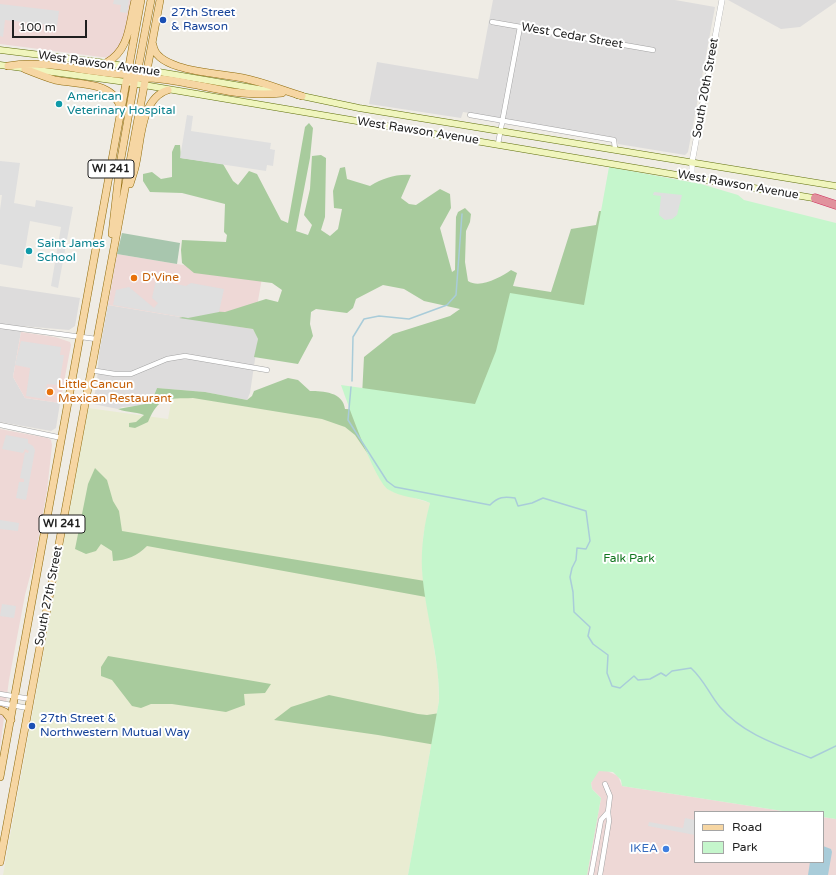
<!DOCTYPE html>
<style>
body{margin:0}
#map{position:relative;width:836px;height:875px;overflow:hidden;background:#efece5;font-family:"Varela Round",sans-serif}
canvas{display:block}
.legend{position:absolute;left:694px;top:811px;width:130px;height:52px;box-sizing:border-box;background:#fff;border:1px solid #a5a5a5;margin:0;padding:5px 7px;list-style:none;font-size:12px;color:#1f1f1f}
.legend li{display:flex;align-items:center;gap:8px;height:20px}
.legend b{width:20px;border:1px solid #a5a5a5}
.scale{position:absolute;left:12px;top:20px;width:75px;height:18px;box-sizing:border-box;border:2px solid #1f1f1f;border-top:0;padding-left:5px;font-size:12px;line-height:14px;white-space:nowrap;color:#1f1f1f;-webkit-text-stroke:3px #fff;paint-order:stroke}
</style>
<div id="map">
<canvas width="836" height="875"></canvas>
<ul class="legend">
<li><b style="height:5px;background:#f6d6a3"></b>Road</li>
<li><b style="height:11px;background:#c5f6cc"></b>Park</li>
</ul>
<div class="scale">100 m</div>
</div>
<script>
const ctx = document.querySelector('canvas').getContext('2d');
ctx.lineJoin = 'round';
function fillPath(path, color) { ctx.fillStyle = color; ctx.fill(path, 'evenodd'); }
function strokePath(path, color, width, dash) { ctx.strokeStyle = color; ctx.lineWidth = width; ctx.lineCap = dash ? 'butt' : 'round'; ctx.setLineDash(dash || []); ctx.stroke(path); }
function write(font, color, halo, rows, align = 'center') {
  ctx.font = font + ' "Varela Round",sans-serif'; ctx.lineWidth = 4; ctx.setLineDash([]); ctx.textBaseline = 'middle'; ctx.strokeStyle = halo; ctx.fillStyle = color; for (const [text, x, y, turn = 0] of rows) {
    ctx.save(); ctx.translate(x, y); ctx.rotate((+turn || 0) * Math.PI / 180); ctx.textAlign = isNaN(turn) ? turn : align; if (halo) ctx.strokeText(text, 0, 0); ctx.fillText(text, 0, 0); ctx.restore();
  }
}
fillPath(new Path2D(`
 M 493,0 L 675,0 L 715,7 L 688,152 L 685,155 L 618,144 L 616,138 L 463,112 L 461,118 L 369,104 L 377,62 L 478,79 Z
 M 728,0 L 836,0 L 836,2 L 800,27 L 781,29 Z
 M 0,286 L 80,298 L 75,326 L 69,330 L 22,326 L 13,377 L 25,398 L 60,403 L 56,428 L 51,431 L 0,422 Z
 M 108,305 L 253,329 L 258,339 L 250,393 L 247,400 L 205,392 L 157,388 L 151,403 L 148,405 L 122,407 L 118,409 L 93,404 L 97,381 L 99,354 Z`), '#dddcdc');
fillPath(new Path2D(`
 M 0,0 L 133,0 L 122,46 L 109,58 L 0,44 Z
 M 117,254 L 262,278 L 253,329 L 108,305 Z
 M 21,332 L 55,337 L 70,342 L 71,345 L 60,403 L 25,398 L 13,377 Z
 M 0,429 L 48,438 L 51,440 L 52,445 L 47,491 L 35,557 L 25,595 L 9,680 L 0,748 Z
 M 605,770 L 618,776 L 622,786 L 789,812 L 695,812 L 695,862 L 823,862 L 823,817 L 836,819 L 836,875 L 587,875 L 601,798 L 592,789 L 591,783 L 596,773 L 599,771 Z`), '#eed8d6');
fillPath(new Path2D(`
 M 173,392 L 356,423 L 381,480 L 389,490 L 430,503 L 423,537 L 422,569 L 438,674 L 439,701 L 408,875 L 3,875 L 88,408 L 168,419 Z`), '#e9ecd2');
fillPath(new Path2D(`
 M 309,123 L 313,128 L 310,158 L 296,231 L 308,235 L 312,225 L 304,215 L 310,189 L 312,156 L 321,155 L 326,158 L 325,217 L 321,230 L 330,236 L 338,229 L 342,209 L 334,208 L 333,191 L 340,168 L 345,167 L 347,179 L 370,186 C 384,178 395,174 411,175 L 401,198 L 409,204 L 416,205 L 440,189 L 450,194 L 451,208 L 440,228 L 452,272 L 455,270 L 456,217 L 458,212 L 465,208 L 471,214 L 470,222 L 466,231 L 465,262 L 468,281 C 480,289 501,277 511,270 L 517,273 L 513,286 L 551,292 L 571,229 L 596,225 L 599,211 L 633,212 L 836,586 L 453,748 L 378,735 L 274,720 L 291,707 L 329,695 L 418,714 L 427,715 L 446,712 L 508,612 L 147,546 C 137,556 127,560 113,561 L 112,551 L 101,544 L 96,551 L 86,554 L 75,549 L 88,484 L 95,468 L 107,480 L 113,501 L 119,511 L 122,531 L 431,582 L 488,522 L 391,488 L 355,435 L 345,427 L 322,419 L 193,398 C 167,399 159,396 148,422 L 135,428 L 129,427 L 129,423 L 136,422 L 144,415 C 134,411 127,413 118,409 L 151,403 L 157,388 L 205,392 L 247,400 L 252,396 L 254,391 L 288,378 L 298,380 L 310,391 C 323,391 343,392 345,409 L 365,410 L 362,396 L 364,357 L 393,334 L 450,316 L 460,309 L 424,301 L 404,289 L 383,285 L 356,299 L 353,308 L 347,313 L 316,309 L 311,312 L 310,324 L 313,336 L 298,364 L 254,357 L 258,339 L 253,329 L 179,318 L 205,311 L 225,312 L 266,299 L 278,302 L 282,290 L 272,283 L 194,273 L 182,263 L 181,250 L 182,240 L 226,242 L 227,235 L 224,232 L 225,204 L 182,193 L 150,192 L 143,181 L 143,174 L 152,172 L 161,179 L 172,177 L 172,152 L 175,145 L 180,145 L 181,158 L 223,164 L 233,181 L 238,185 L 249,171 L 257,174 L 281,220 L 288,223 L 305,127 Z
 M 108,656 L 271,684 L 265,693 L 244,694 L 245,705 L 226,712 L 172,704 L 151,704 L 141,708 L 132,706 L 112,680 L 101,676 L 101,667 Z`), '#a8cb9d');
fillPath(new Path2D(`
 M 122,233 L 180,243 L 177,264 L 117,254 Z`), '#a8c6ae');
fillPath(new Path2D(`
 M 609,167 L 701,184 L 738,195 L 744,200 L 836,223 L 836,819 L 823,817 L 823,812 L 789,812 L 622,786 L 621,780 L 613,772 L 599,771 L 591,783 L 592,789 L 601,798 L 587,875 L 408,875 L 439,701 C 440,657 425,614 422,570 C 421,547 424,525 430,503 C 418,497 402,498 389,490 C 375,482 348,404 341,385 L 475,404 L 496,351 L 510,293 L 584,305 Z`), '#c5f6cc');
fillPath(new Path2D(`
 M 114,0 L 129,0 L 127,13 L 120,12 L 121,5 L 113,4 Z
 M 0,4 L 59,11 L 57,26 L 5,20 L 3,37 L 0,36 Z
 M 187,115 L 193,116 L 191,131 L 271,143 L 270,149 L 275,150 L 273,166 L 267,165 L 266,171 L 180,158 Z
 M 0,161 L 20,163 L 14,203 L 35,207 L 36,200 L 73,207 L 58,288 L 51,286 L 61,227 L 30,221 L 22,268 L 0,264 L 0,210 L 2,195 L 0,195 Z
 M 654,192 L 682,195 L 677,215 L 672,219 L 665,220 L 659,215 L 661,196 L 653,195 Z
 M 156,280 L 186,286 L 191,283 L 224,289 L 219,312 L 188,318 L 113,305 L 116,290 L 129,287 L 154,308 L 158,303 L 152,298 Z
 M 21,341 L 61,347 L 60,355 L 64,355 L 59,385 L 47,384 L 45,399 L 26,396 L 30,368 L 15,365 Z
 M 6,435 L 28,439 L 28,443 L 33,446 L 35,450 L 26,500 L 16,498 L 19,482 L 24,482 L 24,479 L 20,478 L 25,452 L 28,453 L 29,451 L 25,449 L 23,453 L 2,449 Z
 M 0,520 L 19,523 L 18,531 L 0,529 Z
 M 2,604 L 16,606 L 14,618 L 0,616 Z
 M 685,818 L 695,820 L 695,835 L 648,826 L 649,822 L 683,828 Z`), '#dfdfdf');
fillPath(new Path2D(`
 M 823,846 L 831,849 L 832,852 L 828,875 L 808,875 L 810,862 L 823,862 Z`), '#a9ccd9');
strokePath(new Path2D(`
 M 352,381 L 353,337 L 364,319 L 379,316 L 409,319 L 447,305 L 456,295 L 462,214
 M 351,387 L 348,420 L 387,481 L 395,487 L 490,505 C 498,497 504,496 515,498 L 518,506 L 532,503 L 543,498 L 586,511 L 590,541 L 586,549 L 577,548 L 576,560 L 572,568 L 570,577 L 573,592 L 574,612 L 590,627 L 588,636 L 593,644 L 608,655 L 607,673 L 612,686 L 620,688 L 634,676 L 638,680 L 650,679 L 661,673 L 666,676 L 672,671 L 691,668 C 705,681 709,694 720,707 C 744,735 778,745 811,758 L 836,746`), '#a9ccd9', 1.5);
const minor = new Path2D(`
 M 492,22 L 653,50
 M 470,115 L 614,140 L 615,149
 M 498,144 L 520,27
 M 0,326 L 96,339
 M 90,370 L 115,374 L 131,374 L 167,359 L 185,356 L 267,370
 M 0,425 L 62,438
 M 0,694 L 30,699
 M 0,703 L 28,708
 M 591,875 L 601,820 L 608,812
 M 600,875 L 609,821 L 608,812 L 610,796 L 605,784`);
const tertiary = new Path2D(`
 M 692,177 L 692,162 L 722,0`);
const secondary = new Path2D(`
 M 0,50 L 106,63 L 276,92
 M 0,65 L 126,82 L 819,199
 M 297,95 L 359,108 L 836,186`);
const primary = new Path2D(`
 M 153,45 C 156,72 221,73 243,78 C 263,82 282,90 302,96
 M 106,63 C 130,50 129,24 135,0
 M 8,66 C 36,61 65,67 93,71 C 112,73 128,78 147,70
 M 25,69 C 35,73 45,77 55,80 C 78,85 115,80 121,110
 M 140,77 L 138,69 L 151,0
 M 130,80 C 147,72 212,89 233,92 C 249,94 266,95 282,93
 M 130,184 C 132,177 135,170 136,163 C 141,140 141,98 168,90
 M 112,234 L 120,164 L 134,84 L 134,78 L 129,67
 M 0,710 L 5,712 L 11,720
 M 0,777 L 141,0
 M 0,862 L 160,0`);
const motorway = new Path2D(`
 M 815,198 L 836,205`);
strokePath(minor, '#a3a3a3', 5.5);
strokePath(tertiary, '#a3a3a3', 6);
strokePath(secondary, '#5f6f0c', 7);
strokePath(primary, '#8f6a0a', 8);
strokePath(motorway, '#cf305e', 9);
strokePath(minor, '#fff', 4.5);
strokePath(tertiary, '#fff', 5.5);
strokePath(secondary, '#f0f5bd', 6);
strokePath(primary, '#f6d6a3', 7);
strokePath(motorway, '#e1929d', 8);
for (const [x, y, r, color] of [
 [163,20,4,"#1a4fb4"],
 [59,104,4,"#0f9aa8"],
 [29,251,4,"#0f9aa8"],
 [134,278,4,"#e8710a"],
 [50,392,4,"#e8710a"],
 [32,726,4,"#1a4fb4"],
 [666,849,4,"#3f7fe0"]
]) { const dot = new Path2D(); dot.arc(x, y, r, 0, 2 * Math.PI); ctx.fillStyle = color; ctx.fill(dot); strokePath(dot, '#fff', 1.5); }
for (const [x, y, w] of [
 [111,169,46],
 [62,524,46]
]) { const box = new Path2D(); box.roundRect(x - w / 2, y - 9, w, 18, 3); ctx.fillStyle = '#fff'; ctx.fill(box); strokePath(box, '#1f1f1f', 1); }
write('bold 11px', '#1f1f1f', null, [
 ["WI 241",111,169],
 ["WI 241",62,524]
]);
write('12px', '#164399', '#fff', [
 ["27th Street",171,13],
 ["& Rawson",171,27],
 ["27th Street &",40,719],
 ["Northwestern Mutual Way",40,733]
], 'left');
write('12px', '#1f1f1f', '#fff', [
 ["West Cedar Street",572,36,10],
 ["West Rawson Avenue",99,64,8],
 ["South 20th Street",706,88,-80],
 ["West Rawson Avenue",418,131,9],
 ["West Rawson Avenue",738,185,10],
 ["South 27th Street",49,596,-79]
]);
write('12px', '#0d838f', '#fff', [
 ["American",67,97],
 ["Veterinary Hospital",67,111],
 ["Saint James",37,244],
 ["School",37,258]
], 'left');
write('12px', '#c56008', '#fff', [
 ["D'Vine",142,278],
 ["Little Cancun",58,385],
 ["Mexican Restaurant",58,399]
], 'left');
write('12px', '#137620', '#fff', [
 ["Falk Park",629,559]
]);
write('12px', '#366cbe', '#fff', [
 ["IKEA",658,849]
], 'right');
</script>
